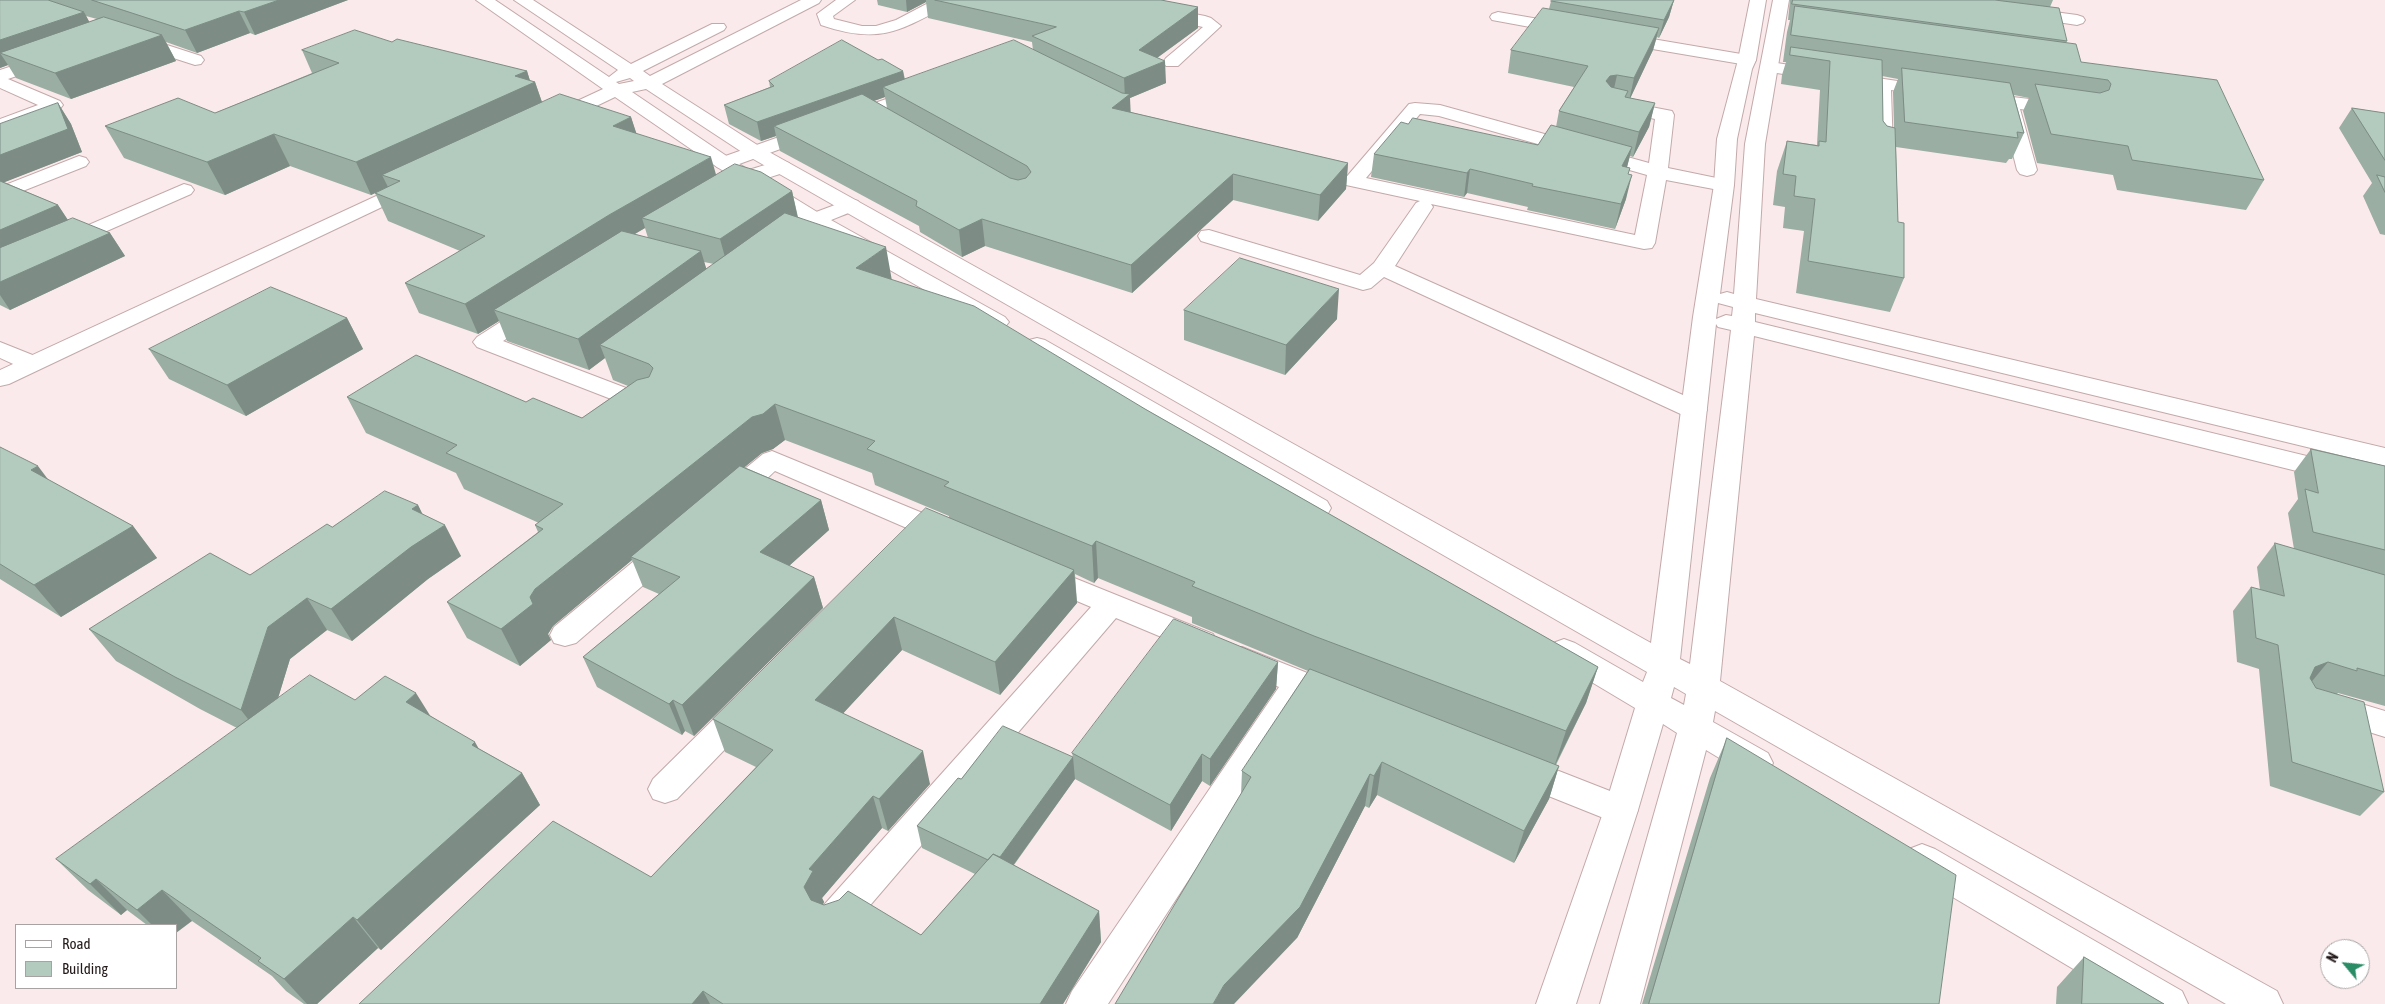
<!DOCTYPE html>
<style>
body{margin:0}
#map{position:relative;width:2385px;height:1004px;overflow:hidden;background:#fbeaeb;font-family:"Asap Condensed",sans-serif}
canvas{display:block}
.legend{position:absolute;left:15px;top:924px;width:162px;height:65px;box-sizing:border-box;background:#fff;border:1px solid #a7a3a3;margin:0;padding:6px 9px;list-style:none;font-size:15px;color:#231919}
.legend li{display:flex;align-items:center;gap:10px;height:25px}
.legend b{width:25px;border:1px solid #a7a3a3}
.north{position:absolute;left:2320px;top:939px;width:50px;height:50px;box-sizing:border-box;background:#fff;border:1px solid #a7a3a3;border-radius:50%;rotate:298deg;font-size:14px;font-weight:700;line-height:20px;text-align:center;color:#231919}
.north::after{content:'';display:block;margin:auto;width:18px;height:22px;background:#2a8c65;clip-path:polygon(50% 0,100% 100%,50% 72%,0 100%)}
</style>
<div id="map">
<canvas width="2385" height="1004"></canvas>
<ul class="legend">
<li><b style="height:6px;background:#fff"></b>Road</li>
<li><b style="height:14px;background:#b3cabe"></b>Building</li>
</ul>
<div class="north">N</div>
</div>
<script>
const ctx = document.querySelector('canvas').getContext('2d');
ctx.lineJoin = 'round';
function strokePath(path, color, width, dash) { ctx.strokeStyle = color; ctx.lineWidth = width; ctx.lineCap = dash ? 'butt' : 'round'; ctx.setLineDash(dash || []); ctx.stroke(path); }
function fillPath(path, color) { ctx.fillStyle = color; ctx.fill(path, 'evenodd'); }
const street = new Path2D(`
 M 836,0 L 855,0 L 833,16 L 834,19 L 862,26 L 876,26 L 896,20 L 934,0 L 954,0 L 952,3 C 900,31 880,45 821,25 L 817,14 Z
 M 1089,0 L 1122,0 L 1205,16 L 1211,18 L 1221,26 L 1178,66 L 1166,66 L 1163,62 L 1166,58 L 1203,27 L 1097,5 L 1091,3 Z
 M 2024,8 L 2077,15 L 2083,17 L 2085,20 L 2083,23 L 2077,25 L 2018,16 L 2016,13 L 2018,10 Z
 M 1498,12 L 1568,24 L 1574,26 L 1576,29 L 1574,32 L 1568,34 L 1492,20 L 1490,17 L 1492,14 Z
 M 1617,33 L 1747,55 L 1753,56 L 1756,60 L 1753,64 L 1747,65 L 1611,42 L 1609,38 L 1611,34 Z
 M 136,35 L 201,56 L 204,60 L 201,64 L 195,65 L 130,44 L 128,40 L 130,36 Z
 M 46,55 L 52,56 L 55,60 L 52,64 L 8,79 L 60,101 L 63,105 L 60,109 L 0,132 L 0,119 L 38,105 L 0,88 L 0,70 Z
 M 1770,62 L 1931,86 L 1937,87 L 1940,91 L 1937,95 L 1931,96 L 1891,90 L 1893,151 L 1890,155 L 1883,157 L 1876,155 L 1873,151 L 1873,88 L 1764,71 L 1761,67 L 1764,63 Z
 M 920,87 L 926,88 L 929,92 L 926,96 L 731,167 L 724,169 L 717,167 L 714,163 L 717,159 Z
 M 1979,93 L 2063,103 L 2069,105 L 2072,109 L 2069,113 L 2063,115 L 2020,109 L 2037,170 L 2034,174 L 2027,176 L 2020,174 L 2017,170 L 2001,106 L 1973,102 L 1970,98 L 1973,94 Z
 M 1615,100 L 1672,111 L 1674,115 L 1668,168 L 1731,181 L 1734,185 L 1731,189 L 1724,191 L 1666,180 L 1655,243 L 1652,248 L 1644,249 L 1431,204 L 1433,207 L 1395,266 L 1703,404 L 1707,410 L 1703,416 L 1694,418 L 1685,416 L 1384,277 L 1371,288 L 1363,290 L 1201,241 L 1198,236 L 1201,231 L 1209,230 L 1360,275 L 1374,263 L 1416,203 L 1420,201 L 1346,185 L 1343,181 L 1409,104 L 1415,103 L 1440,105 L 1649,163 L 1655,119 L 1609,109 L 1606,105 L 1609,101 ZM 1420,114 L 1439,116 L 1647,175 L 1635,235 L 1366,178 Z
 M 79,156 L 86,158 L 89,162 L 86,166 L 0,200 L 0,187 Z
 M 782,161 L 789,163 L 792,167 L 789,171 C 778,175 765,178 754,183 C 742,189 735,198 721,194 L 718,190 C 730,172 762,166 782,161 Z
 M 184,184 L 191,186 L 194,190 L 191,194 L 0,278 L 0,263 Z
 M 851,199 L 858,201 L 861,205 L 858,209 C 847,214 835,218 824,223 C 810,230 802,244 784,240 L 781,235 L 808,215 Z
 M 535,303 L 543,305 L 547,310 L 543,315 L 503,341 L 660,401 L 664,406 L 660,411 L 651,414 L 642,411 L 477,347 L 473,342 L 477,337 L 527,305 Z
 M 0,342 L 40,358 L 43,363 L 40,368 L 31,370 L 22,368 L 0,358 Z
 M 772,451 L 959,528 L 963,535 L 959,542 L 949,545 L 939,542 L 775,471 C 759,485 741,510 718,503 L 714,497 L 718,491 L 763,454 Z
 M 667,539 L 677,542 L 681,549 L 677,556 L 576,643 L 565,646 L 554,643 L 550,635 L 554,627 L 657,542 Z
 M 1042,565 L 1213,634 L 1217,642 L 1213,650 L 1202,654 L 1116,618 L 849,930 L 836,935 L 823,930 L 817,918 L 823,906 L 1091,607 L 1032,582 L 1027,575 L 1032,568 Z
 M 1242,647 L 1345,688 L 1350,697 L 1345,706 L 1334,709 L 1306,699 L 1108,1004 L 1066,1004 L 1072,991 L 1279,687 L 1231,667 L 1226,659 L 1231,651 Z
 M 745,695 L 756,699 L 761,708 L 756,717 L 677,799 L 665,803 L 653,799 L 648,789 L 653,779 L 734,699 Z
 M 2332,695 L 2385,711 L 2385,737 L 2321,717 L 2316,708 L 2321,699 Z
 M 1518,755 L 1633,800 L 1638,810 L 1633,820 L 1621,825 L 1506,779 L 1501,769 L 1506,759 Z`);
const secondary = new Path2D(`
 M 476,0 L 495,0 L 609,77 L 618,70 L 514,0 L 533,0 L 631,64 L 712,24 L 724,24 L 726,27 L 724,30 L 643,71 L 650,76 L 801,0 L 821,0 L 819,3 L 662,84 L 762,148 L 1651,643 L 1693,317 L 1714,185 L 1717,139 L 1738,60 L 1750,0 L 1766,0 L 1756,60 L 1752,69 L 1737,139 L 1734,185 L 1720,294 L 1727,292 L 1734,294 L 1745,144 L 1773,0 L 1789,0 L 1765,144 L 1756,299 L 2385,448 L 2385,466 L 1755,313 L 1755,322 L 2385,475 L 2385,493 L 1754,336 L 1720,681 L 2277,991 L 2283,1004 L 2226,1004 L 1715,711 L 1713,722 L 1768,753 L 1773,763 L 1768,773 L 1756,777 L 1744,773 L 1706,750 L 1640,1004 L 1600,1004 L 1677,733 L 1663,724 L 1638,810 L 1576,1004 L 1536,1004 L 1604,810 L 1635,708 L 1553,659 L 1549,651 L 1553,643 L 1564,639 L 1575,643 L 1643,682 L 1647,672 L 748,156 L 646,89 L 632,92 L 731,159 L 822,215 L 1005,317 L 1009,322 L 1005,327 L 997,329 L 989,327 L 808,223 L 717,167 L 615,97 L 561,123 L 547,123 L 545,119 L 547,115 L 603,89 ZM 630,78 L 634,81 L 619,84 L 616,82 ZM 1718,303 L 1733,307 L 1732,316 L 1726,315 L 1716,319 ZM 1716,324 L 1718,327 L 1731,330 L 1690,664 L 1680,659 ZM 1674,687 L 1686,694 L 1684,705 L 1671,698 Z
 M 413,179 L 420,181 L 423,185 L 420,189 L 9,384 L 0,386 L 0,370 Z
 M 1037,338 L 1045,340 L 1327,501 L 1331,508 L 1327,515 L 1317,517 L 1307,515 L 1029,350 L 1025,345 L 1029,340 Z
 M 1922,844 L 1935,849 L 2182,991 L 2188,1004 L 2132,1004 L 1909,871 L 1904,860 L 1909,849 Z`);
strokePath(street, '#c3a9aa', 2);
strokePath(secondary, '#c3a9aa', 2);
fillPath(street, '#fff');
fillPath(secondary, '#fff');
fillPath(new Path2D(`
 M 0,0 L 348,0 L 255,35 L 250,33 L 197,53 L 166,42 L 176,61 L 71,99 L 16,78 L 8,65 L 0,68 ZM 86,16 L 97,19 L 89,22 Z
 M 877,0 L 1165,0 L 1164,1 L 1198,7 L 1198,28 L 1157,58 L 1166,83 L 1130,98 L 1130,112 L 1348,163 L 1346,189 L 1318,221 L 1233,200 L 1132,293 L 985,246 L 962,257 L 920,232 L 919,226 L 780,151 L 776,136 L 761,141 L 729,124 L 724,105 L 770,87 L 769,81 L 878,60 L 903,71 L 905,79 L 1033,50 L 1032,42 L 928,18 L 926,2 L 907,12 L 878,5 ZM 885,97 L 887,108 L 874,101 Z
 M 1674,0 L 1669,17 L 1659,38 L 1657,37 L 1653,50 L 1630,98 L 1655,103 L 1649,127 L 1633,157 L 1630,156 L 1627,167 L 1628,175 L 1626,199 L 1615,229 L 1527,210 L 1528,207 L 1467,193 L 1464,197 L 1371,177 L 1374,154 L 1538,145 L 1556,127 L 1559,111 L 1574,87 L 1508,73 L 1511,50 L 1549,9 L 1551,1 Z
 M 1790,0 L 2053,0 L 2050,7 L 2067,41 L 2066,43 L 2081,62 L 2264,180 L 2246,210 L 2117,190 L 2113,175 L 2037,163 L 2023,111 L 2029,98 L 2014,95 L 2024,133 L 2012,159 L 2009,159 L 2006,163 L 1896,147 L 1898,222 L 1904,278 L 1890,312 L 1796,293 L 1804,231 L 1783,228 L 1785,207 L 1773,205 L 1777,171 L 1787,141 L 1817,145 L 1820,90 L 1781,84 L 1782,75 L 1786,62 L 1783,62 L 1787,32 L 1790,20 L 1788,20 ZM 1882,76 L 1898,79 L 1893,92 L 1894,128 L 1887,126 L 1883,121 Z
 M 392,42 L 527,71 L 530,81 L 535,82 L 542,102 L 631,117 L 636,134 L 716,175 L 792,191 L 798,217 L 892,280 L 1145,409 L 1598,667 L 1586,703 L 1556,765 L 1559,766 L 1549,799 L 1514,863 L 1377,795 L 1369,808 L 1365,806 L 1297,938 L 1241,795 L 1242,771 L 1308,671 L 1192,623 L 1192,617 L 1098,578 L 1094,583 L 1075,574 L 1077,603 L 1000,695 L 902,650 L 843,713 L 930,784 L 888,831 L 882,828 L 822,898 L 824,902 L 823,905 L 921,935 L 975,874 L 922,848 L 917,826 L 961,779 L 1073,757 L 1072,753 L 1278,662 L 1276,689 L 1210,786 L 1202,781 L 1171,831 L 1075,779 L 1014,865 L 1099,911 L 1101,942 L 1063,1004 L 359,1004 L 651,877 L 756,767 L 725,752 L 713,719 L 949,518 L 949,516 L 875,485 L 872,473 L 785,440 L 773,449 L 762,453 L 744,467 L 821,500 L 829,530 L 789,566 L 814,577 L 823,608 L 694,736 L 685,731 L 682,735 L 597,687 L 583,657 L 659,594 L 643,587 L 632,560 L 553,626 L 548,634 L 551,640 L 520,666 L 467,638 L 447,602 L 538,532 L 535,525 L 539,523 L 464,489 L 456,473 L 366,433 L 347,397 L 526,402 L 582,418 L 628,386 L 613,380 L 605,358 L 589,370 L 507,341 L 499,321 L 478,334 L 419,313 L 405,283 L 460,251 L 388,221 L 375,193 L 371,195 L 290,166 L 225,195 L 124,158 L 105,126 L 215,113 L 312,73 L 302,50 ZM 645,228 L 648,238 L 635,234 ZM 704,262 L 714,264 L 706,269 Z
 M 58,103 L 71,124 L 82,152 L 4,182 L 58,205 L 68,220 L 110,233 L 125,256 L 10,310 L 0,305 L 0,124 Z
 M 2352,108 L 2385,113 L 2385,235 L 2380,234 L 2363,196 L 2372,183 L 2339,128 Z
 M 1184,310 L 1337,319 L 1285,375 L 1184,340 Z
 M 347,318 L 363,349 L 246,416 L 169,379 L 149,349 Z
 M 0,447 L 47,479 L 133,526 L 157,558 L 61,617 L 0,579 Z
 M 2311,449 L 2385,466 L 2385,706 L 2338,693 L 2337,694 L 2384,792 L 2360,816 L 2270,786 L 2259,669 L 2237,662 L 2233,611 L 2251,587 L 2260,590 L 2257,567 L 2275,543 L 2294,549 L 2288,513 L 2298,499 L 2294,472 Z
 M 418,505 L 422,514 L 461,556 L 428,579 L 352,641 L 327,630 L 290,659 L 278,698 L 355,700 L 431,716 L 478,748 L 522,773 L 540,805 L 381,950 L 378,948 L 317,1004 L 304,1004 L 286,991 L 272,976 L 192,921 L 176,925 L 147,925 L 127,910 L 121,915 L 88,890 L 56,859 L 237,728 L 200,709 L 116,661 L 89,629 L 250,575 L 332,527 Z
 M 1727,738 L 1939,1004 L 1642,1004 L 1710,778 Z
 M 2084,957 L 2164,1004 L 2056,1004 L 2057,987 Z`), '#9aaea3');
fillPath(new Path2D(`
 M 279,0 L 348,0 L 255,35 L 244,12 Z
 M 906,0 L 926,0 L 926,2 L 907,12 Z
 M 1674,0 L 1669,17 L 1659,38 L 1664,20 Z
 M 1198,7 L 1198,28 L 1139,71 L 1139,50 Z
 M 239,11 L 250,33 L 197,53 L 185,30 Z
 M 84,12 L 96,34 L 0,53 L 0,40 Z
 M 1659,28 L 1653,50 L 1629,101 L 1634,78 Z
 M 162,35 L 176,61 L 71,99 L 55,73 Z
 M 0,53 L 8,65 L 0,68 Z
 M 1165,61 L 1166,83 L 1130,98 L 1131,119 L 1112,108 L 1125,98 L 1124,78 Z
 M 527,71 L 531,84 L 535,82 L 546,114 L 400,181 L 382,175 L 388,187 L 371,195 L 356,162 L 515,76 Z
 M 903,71 L 906,89 L 883,87 L 885,97 L 786,132 L 774,126 L 776,136 L 761,141 L 757,122 Z
 M 1617,75 L 1612,98 L 1606,81 L 1610,76 Z
 M 58,103 L 71,124 L 82,152 L 0,184 L 0,155 Z
 M 1655,103 L 1649,127 L 1633,157 L 1639,132 Z
 M 631,117 L 640,144 L 613,126 Z
 M 274,134 L 290,166 L 225,195 L 207,162 Z
 M 1632,147 L 1626,171 L 1622,166 Z
 M 711,157 L 719,185 L 642,218 L 645,228 L 619,243 L 494,310 L 499,321 L 478,334 L 465,304 L 609,215 Z
 M 1348,163 L 1346,189 L 1318,221 L 1320,195 Z
 M 1470,169 L 1467,193 L 1464,197 L 1467,173 Z
 M 1233,174 L 1233,200 L 1132,293 L 1131,265 Z
 M 1632,175 L 1626,199 L 1615,229 L 1621,204 Z
 M 792,191 L 798,219 L 728,268 L 720,239 Z
 M 58,205 L 73,228 L 0,261 L 0,230 Z
 M 982,219 L 985,246 L 962,257 L 959,230 Z
 M 110,233 L 125,256 L 10,310 L 0,295 L 0,282 Z
 M 886,247 L 892,281 L 856,268 Z
 M 701,251 L 710,281 L 600,345 L 605,358 L 589,370 L 578,339 Z
 M 1339,289 L 1337,319 L 1285,375 L 1286,345 Z
 M 347,318 L 363,349 L 246,416 L 227,385 Z
 M 775,404 L 785,440 L 773,449 L 762,453 L 634,558 L 631,557 L 632,560 L 553,626 L 548,634 L 551,640 L 520,666 L 501,629 L 530,597 L 535,589 L 752,417 Z
 M 38,466 L 62,498 L 31,470 Z
 M 821,500 L 829,530 L 770,583 L 760,552 Z
 M 418,505 L 432,533 L 445,525 L 461,556 L 428,579 L 352,641 L 331,609 L 412,509 Z
 M 133,526 L 157,558 L 61,617 L 34,585 Z
 M 1096,541 L 1098,578 L 1094,583 L 1092,546 Z
 M 1074,570 L 1077,603 L 1000,695 L 995,662 Z
 M 814,577 L 823,608 L 694,736 L 682,705 Z
 M 307,598 L 327,630 L 290,659 L 265,741 L 241,710 L 268,627 Z
 M 894,617 L 902,650 L 825,733 L 815,700 Z
 M 1278,662 L 1276,689 L 1210,786 L 1210,759 Z
 M 2328,662 L 2308,686 L 2294,691 L 2315,667 Z
 M 1598,667 L 1586,703 L 1554,767 L 1566,731 Z
 M 416,693 L 436,725 L 406,702 Z
 M 673,700 L 685,731 L 682,735 L 669,704 Z
 M 475,742 L 493,774 L 472,745 Z
 M 923,751 L 930,784 L 888,831 L 879,799 Z
 M 1202,754 L 1202,781 L 1171,831 L 1170,805 Z
 M 1073,757 L 1075,779 L 999,885 L 995,864 Z
 M 1382,762 L 1377,795 L 1369,808 L 1374,776 Z
 M 1559,766 L 1549,799 L 1514,863 L 1524,831 Z
 M 522,773 L 540,805 L 381,950 L 357,920 Z
 M 1370,774 L 1365,806 L 1297,938 L 1234,1004 L 1213,1004 L 1224,985 Z
 M 873,796 L 882,828 L 822,898 L 824,902 L 815,919 L 804,887 L 809,869 Z
 M 96,879 L 127,910 L 121,915 L 90,884 Z
 M 162,890 L 192,921 L 176,933 L 176,925 L 152,925 L 137,910 Z
 M 1099,911 L 1101,942 L 1063,1004 L 1040,1004 Z
 M 353,917 L 378,948 L 317,1004 L 307,1004 L 284,979 Z
 M 703,991 L 710,1004 L 692,1004 Z`), '#7d8d85');
const building = new Path2D(`
 M 0,0 L 48,0 L 84,12 L 0,40 Z
 M 92,0 L 279,0 L 244,12 L 239,11 L 185,30 Z
 M 935,0 L 1161,0 L 1198,7 L 1139,50 L 1165,61 L 1124,78 L 1032,36 L 1056,27 Z
 M 1552,0 L 1674,0 L 1664,20 L 1551,1 Z
 M 1793,0 L 1995,0 L 2059,8 L 2067,41 L 1792,4 Z
 M 1795,6 L 2076,44 L 2081,62 L 2217,80 L 2264,180 L 2132,160 L 2128,146 L 2051,134 L 2035,84 L 2100,93 L 2109,90 L 2111,84 L 2108,80 L 1791,35 Z
 M 1543,8 L 1659,28 L 1634,78 L 1617,75 L 1610,76 L 1606,81 L 1611,87 L 1628,91 L 1625,97 L 1655,103 L 1639,132 L 1559,111 L 1588,66 L 1511,50 Z
 M 104,17 L 162,35 L 55,73 L 0,53 Z
 M 355,30 L 392,42 L 397,39 L 527,71 L 515,76 L 535,82 L 356,162 L 274,134 L 207,162 L 105,126 L 178,98 L 215,113 L 339,63 L 302,50 Z
 M 842,40 L 878,60 L 882,59 L 903,71 L 757,122 L 724,105 L 774,86 L 769,81 Z
 M 1014,40 L 1122,93 L 1130,94 L 1112,108 L 1348,163 L 1320,195 L 1233,174 L 1131,265 L 982,219 L 959,230 L 916,206 L 917,201 L 774,126 L 862,94 L 1010,178 L 1018,180 L 1026,178 L 1031,172 L 1027,166 L 883,87 Z
 M 1791,47 L 1882,60 L 1883,121 L 1887,126 L 1895,128 L 1898,222 L 1904,223 L 1904,278 L 1808,261 L 1815,199 L 1794,196 L 1796,176 L 1783,174 L 1787,141 L 1819,146 L 1819,141 L 1826,142 L 1830,61 L 1790,55 Z
 M 1902,68 L 2010,83 L 2024,133 L 2017,132 L 2018,138 L 1905,122 Z
 M 560,94 L 631,117 L 613,126 L 711,157 L 609,215 L 465,304 L 405,283 L 485,236 L 375,193 L 400,181 L 382,175 Z
 M 58,103 L 68,129 L 0,155 L 0,124 Z
 M 2352,108 L 2385,113 L 2385,160 Z
 M 1413,118 L 1538,145 L 1551,125 L 1632,147 L 1622,166 L 1630,168 L 1628,174 L 1632,175 L 1621,204 L 1532,186 L 1533,184 L 1470,169 L 1467,173 L 1374,154 L 1401,122 L 1408,124 Z
 M 735,164 L 761,172 L 792,191 L 720,239 L 642,218 Z
 M 2377,175 L 2385,177 L 2385,192 Z
 M 0,181 L 58,205 L 0,230 Z
 M 785,213 L 886,247 L 856,268 L 974,306 L 1145,409 L 1598,667 L 1566,731 L 1314,636 L 1192,586 L 1195,582 L 1096,541 L 1092,546 L 944,486 L 949,482 L 867,449 L 875,441 L 775,404 L 763,414 L 752,417 L 535,589 L 530,597 L 533,604 L 501,629 L 447,602 L 543,529 L 535,525 L 563,504 L 446,453 L 457,445 L 347,397 L 416,355 L 526,402 L 533,398 L 582,418 L 637,380 L 649,377 L 653,368 L 649,364 L 600,345 Z
 M 73,218 L 110,233 L 0,282 L 0,248 Z
 M 622,231 L 701,251 L 578,339 L 494,310 Z
 M 1240,258 L 1339,289 L 1286,345 L 1184,310 Z
 M 271,287 L 347,318 L 227,385 L 149,349 Z
 M 0,447 L 38,466 L 31,470 L 133,526 L 34,585 L 0,564 Z
 M 2311,449 L 2385,466 L 2385,550 L 2313,532 L 2305,489 L 2318,493 Z
 M 740,466 L 821,500 L 760,552 L 814,577 L 682,705 L 673,700 L 669,704 L 583,657 L 680,577 L 631,557 Z
 M 385,491 L 418,505 L 412,509 L 445,525 L 411,547 L 331,609 L 307,598 L 268,627 L 241,710 L 175,677 L 89,629 L 210,553 L 250,575 L 327,524 L 332,527 Z
 M 926,508 L 1074,570 L 995,662 L 894,617 L 815,700 L 923,751 L 879,799 L 873,796 L 809,869 L 813,871 L 804,887 L 811,900 L 824,905 L 839,900 L 848,891 L 921,935 L 993,854 L 1099,911 L 1040,1004 L 723,1004 L 703,991 L 692,1004 L 359,1004 L 553,821 L 651,877 L 773,750 L 713,719 Z
 M 2275,543 L 2385,575 L 2385,676 L 2357,668 L 2357,671 L 2328,662 L 2315,667 L 2310,678 L 2316,688 L 2364,702 L 2384,792 L 2292,762 L 2278,645 L 2256,638 L 2251,587 L 2284,596 Z
 M 1174,619 L 1278,662 L 1210,759 L 1202,754 L 1170,805 L 1072,753 Z
 M 1310,669 L 1559,766 L 1524,831 L 1382,762 L 1374,776 L 1370,774 L 1300,907 L 1224,985 L 1213,1004 L 1115,1004 L 1251,777 L 1242,771 Z
 M 310,675 L 355,700 L 385,676 L 416,693 L 406,702 L 475,742 L 472,745 L 522,773 L 357,920 L 353,917 L 284,979 L 258,961 L 261,958 L 162,890 L 137,910 L 96,879 L 90,884 L 56,859 Z
 M 1003,726 L 1073,757 L 1000,857 L 993,854 L 988,860 L 917,826 L 958,778 L 961,779 Z
 M 1727,738 L 1956,875 L 1939,1004 L 1649,1004 Z
 M 2084,957 L 2164,1004 L 2082,1004 Z`);
fillPath(building, '#b3cabe');
strokePath(building, '#7d8d85', 1);
</script>
